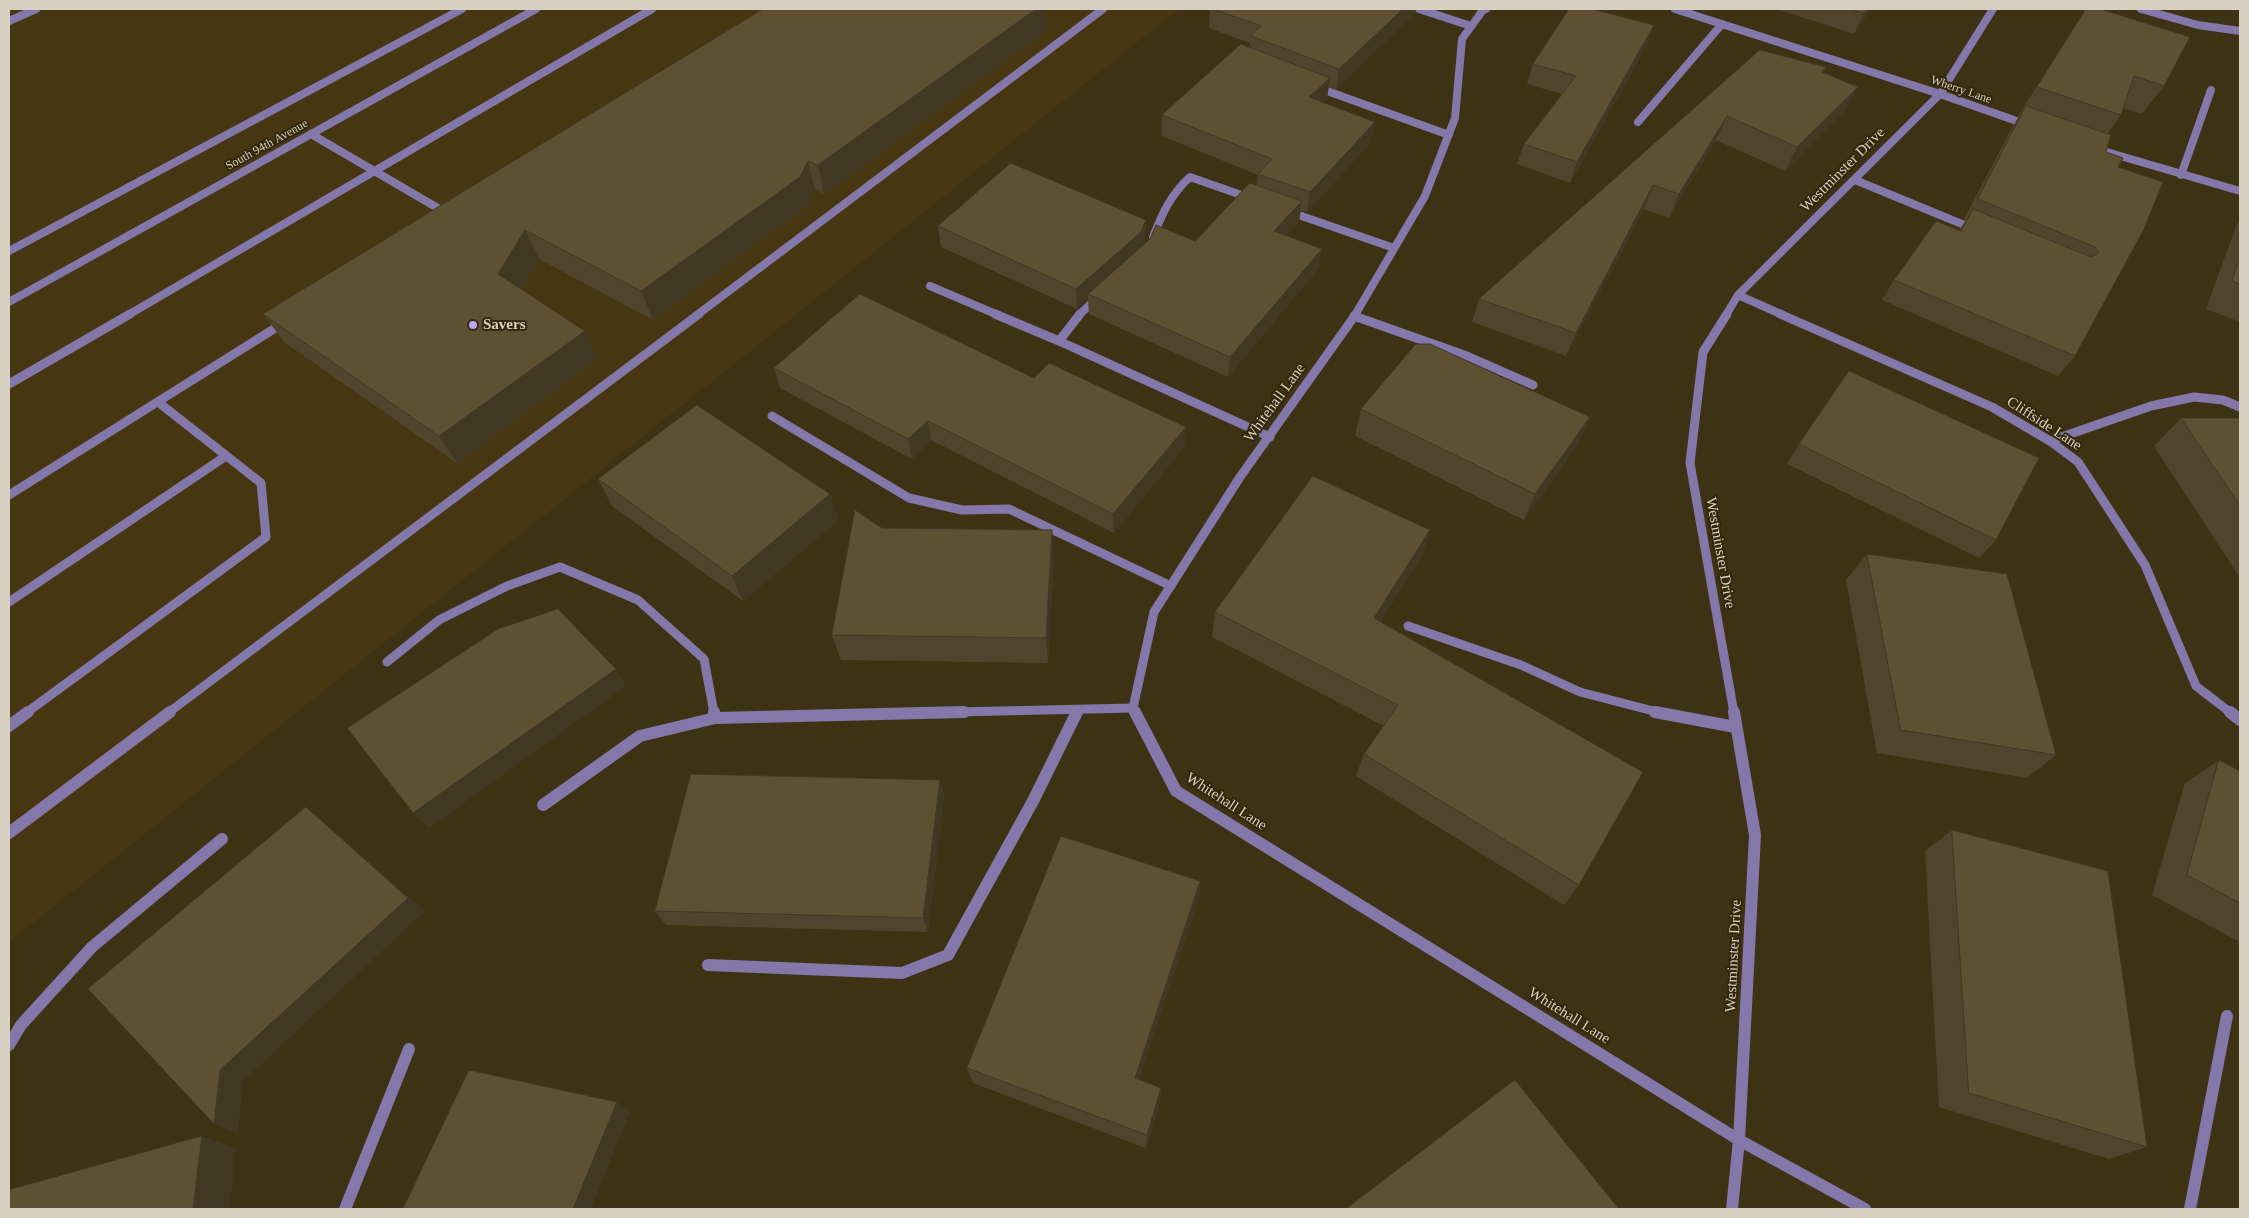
<!DOCTYPE html>
<style>
body{margin:0}
#map{position:relative;width:2249px;height:1218px;overflow:hidden;background:#3e3215;font-family:Georgia,serif}
canvas{display:block}
.frame{position:absolute;inset:0;border:10px solid #d8d1c1;pointer-events:none}
</style>
<div id="map">
<canvas width="2249" height="1218"></canvas>
<div class="frame"></div>
</div>
<script>
const ctx = document.querySelector('canvas').getContext('2d');
ctx.lineJoin = 'round';
function fillPath(path, color) { ctx.fillStyle = color; ctx.fill(path, 'evenodd'); }
function strokePath(path, color, width, dash) { ctx.strokeStyle = color; ctx.lineWidth = width; ctx.lineCap = dash ? 'butt' : 'round'; ctx.setLineDash(dash || []); ctx.stroke(path); }
function write(font, color, halo, rows, align = 'center') {
  ctx.font = font + ' Georgia,serif'; ctx.lineWidth = 4; ctx.setLineDash([]); ctx.textBaseline = 'middle'; ctx.strokeStyle = halo; ctx.fillStyle = color; for (const [text, x, y, turn = 0] of rows) {
    ctx.save(); ctx.translate(x, y); ctx.rotate((+turn || 0) * Math.PI / 180); ctx.textAlign = isNaN(turn) ? turn : align; if (halo) ctx.strokeText(text, 0, 0); ctx.fillText(text, 0, 0); ctx.restore();
  }
}
fillPath(new Path2D(`
 M 9,9 L 1179,9 L 9,942 Z`), '#463712');
strokePath(new Path2D(`
 M 1419,9 L 1471,26
 M 9,21 L 36,9
 M 1316,87 L 1449,135
 M 1638,122 L 1722,24
 M 311,134 L 448,214
 M 2181,175 L 2211,90
 M 1855,180 L 1974,229
 M 1287,211 L 1394,248
 M 1153,237 C 1162,214 1171,194 1190,177 L 1250,198
 M 930,286 L 998,315
 M 128,315 L 652,9
 M 697,315 L 1103,9
 M 1079,315 L 1097,298`), '#8477a9', 8);
strokePath(new Path2D(`
 M 995,314 L 1059,341
 M 1080,314 L 1059,341 L 1270,437
 M 1354,316 L 1467,356 L 1533,385
 M 9,384 L 130,314
 M 772,416 L 909,498 L 962,510 L 1009,509 L 1171,586
 M 2050,441 L 2151,406 L 2194,397 L 2223,400 L 2240,407
 M 9,495 L 285,322
 M 9,602 L 226,456
 M 1408,626 L 1521,665 L 1580,692 L 1661,713
 M 387,662 L 439,620 L 507,586 L 560,567 L 638,600 L 704,659 L 714,713
 M 26,713 L 266,537 L 261,483 L 158,402
 M 168,713 L 699,314
 M 911,713 L 1133,708
 M 1076,713 L 1078,710`), '#8477a9', 9);
strokePath(new Path2D(`
 M 714,712 L 715,718
 M 1655,712 L 1735,727
 M 9,726 L 28,712
 M 543,805 L 640,736 L 715,718 L 964,712
 M 9,833 L 170,712
 M 708,965 L 902,973 L 948,955 L 1033,801 L 1077,712
 M 9,1045 L 21,1025 L 92,947 L 222,839
 M 345,1209 L 409,1049
 M 2190,1209 L 2227,1016`), '#8477a9', 12);
strokePath(new Path2D(`
 M 1675,9 L 1940,94 L 2028,125
 M 2141,9 L 2198,25 L 2240,31
 M 2093,148 L 2240,191
 M 1738,295 L 1783,315
 M 1355,315 L 1425,196 L 1455,118 L 1462,39 L 1483,10 L 1486,9
 M 1726,315 L 1738,295 L 1940,94 L 1993,9`), '#8477a9', 8);
strokePath(new Path2D(`
 M 1727,314 L 1703,352 L 1690,463 L 1734,713
 M 1780,314 L 1992,407 L 2050,441 L 2078,462 L 2145,565 L 2196,686 L 2231,713
 M 1136,713 L 1133,708 L 1154,612 L 1240,477 L 1356,314`), '#8477a9', 9);
strokePath(new Path2D(`
 M 1135,712 L 1176,791 L 1739,1140 L 1865,1209
 M 2230,712 L 2240,720
 M 1732,1209 L 1739,1140 L 1755,835 L 1734,712`), '#8477a9', 12);
strokePath(new Path2D(`
 M 9,251 L 462,9
 M 9,302 L 536,9`), '#8477a9', 8);
fillPath(new Path2D(`
 M 1210,9 L 1416,9 L 1415,13 L 1336,89 L 1329,87 L 1327,98 L 1322,102 L 1371,142 L 1307,212 L 1301,210 L 1299,221 L 1286,235 L 1322,249 L 1318,269 L 1228,377 L 1089,314 L 1088,299 L 1077,309 L 941,247 L 938,226 L 1146,220 L 1145,241 L 1144,245 L 1195,241 L 1257,185 L 1258,175 L 1162,136 L 1162,115 L 1250,47 L 1250,43 L 1209,28 Z
 M 1781,9 L 1871,9 L 1854,34 L 1780,10 Z
 M 2086,9 L 2164,86 L 2142,114 L 2123,108 L 2121,115 L 2108,133 L 2106,152 L 2118,167 L 2075,356 L 2058,376 L 1882,300 L 1894,280 L 1959,230 L 1966,220 L 1964,219 L 2013,126 L 2019,116 L 2018,116 Z
 M 1046,31 L 824,194 L 815,189 L 807,206 L 653,320 L 539,259 L 521,289 L 598,359 L 457,463 L 284,342 L 263,314 Z
 M 1647,45 L 1570,183 L 1517,164 L 1524,144 L 1562,94 L 1527,84 L 1533,64 Z
 M 1760,50 L 1826,67 L 1823,72 L 1846,110 L 1785,171 L 1716,140 L 1669,218 L 1644,209 L 1566,356 L 1472,322 L 1479,299 Z
 M 2240,220 L 2240,322 L 2206,309 L 2237,224 Z
 M 774,368 L 1034,378 L 1185,446 L 1114,533 L 931,440 L 912,459 L 780,388 Z
 M 1361,409 L 1590,417 L 1578,444 L 1524,520 L 1355,436 Z
 M 2181,418 L 2240,418 L 2240,578 L 2154,446 Z
 M 1799,444 L 1996,540 L 1979,558 L 1787,464 Z
 M 598,479 L 830,494 L 838,520 L 743,601 L 612,506 Z
 M 882,528 L 1054,556 L 1048,663 L 841,660 L 832,635 Z
 M 1430,530 L 1422,556 L 1380,622 L 1579,885 L 1564,905 L 1356,776 L 1364,754 L 1384,726 L 1212,637 L 1215,612 Z
 M 1867,554 L 2056,755 L 2027,778 L 1877,753 L 1846,580 Z
 M 2219,760 L 2240,771 L 2240,942 L 2152,895 L 2185,783 Z
 M 940,780 L 944,796 L 928,932 L 666,925 L 655,911 Z
 M 1952,830 L 2147,1147 L 2109,1159 L 1939,1107 L 1925,851 Z
 M 1200,881 L 1198,901 L 1139,1079 L 1161,1088 L 1160,1102 L 1146,1148 L 973,1083 L 967,1068 Z`), '#50452c');
fillPath(new Path2D(`
 M 1036,9 L 1044,9 L 1046,31 L 824,194 L 818,165 Z
 M 1403,9 L 1416,9 L 1415,13 L 1336,89 L 1339,69 Z
 M 1867,9 L 1871,9 L 1854,34 L 1864,13 Z
 M 1654,25 L 1647,45 L 1570,183 L 1577,162 Z
 M 1330,78 L 1327,98 L 1307,118 L 1309,97 Z
 M 1858,87 L 1846,110 L 1785,171 L 1797,147 Z
 M 1727,116 L 1716,140 L 1669,218 L 1679,194 Z
 M 1375,122 L 1371,142 L 1307,212 L 1310,192 Z
 M 808,161 L 815,189 L 807,206 L 653,320 L 641,291 Z
 M 1653,185 L 1644,209 L 1566,356 L 1576,333 Z
 M 1302,201 L 1299,221 L 1272,251 L 1274,231 Z
 M 1146,220 L 1145,241 L 1141,252 L 1088,294 L 1088,299 L 1077,309 L 1076,289 Z
 M 525,230 L 539,259 L 513,302 L 498,274 Z
 M 1322,249 L 1318,269 L 1228,377 L 1230,357 Z
 M 585,331 L 598,359 L 457,463 L 439,436 Z
 M 1590,417 L 1578,444 L 1524,520 L 1535,494 Z
 M 928,421 L 931,440 L 912,459 L 908,439 Z
 M 1186,427 L 1185,446 L 1114,533 L 1113,514 Z
 M 830,494 L 838,520 L 743,601 L 732,576 Z
 M 1052,530 L 1054,556 L 1048,663 L 1046,638 Z
 M 1430,530 L 1422,556 L 1367,643 L 1374,618 Z
 M 616,669 L 626,686 L 429,828 L 413,813 Z
 M 940,780 L 944,796 L 928,932 L 923,918 Z
 M 306,807 L 324,822 L 425,911 L 243,1081 L 238,1133 L 214,1124 L 220,1070 Z
 M 1200,881 L 1198,901 L 1135,1092 L 1135,1078 Z
 M 1161,1088 L 1160,1102 L 1146,1148 L 1147,1135 Z
 M 617,1102 L 630,1112 L 591,1209 L 573,1209 Z
 M 202,1136 L 236,1148 L 230,1209 L 193,1209 Z`), '#413824');
const building = new Path2D(`
 M 763,9 L 1036,9 L 818,165 L 808,161 L 800,177 L 641,291 L 525,230 L 498,274 L 585,331 L 439,436 L 263,314 Z
 M 1213,9 L 1403,9 L 1339,69 L 1251,36 L 1261,26 Z
 M 1569,9 L 1592,9 L 1654,25 L 1577,162 L 1524,144 L 1576,76 L 1533,64 Z
 M 1849,9 L 1867,9 L 1864,13 Z
 M 2086,9 L 2100,9 L 2190,37 L 2164,86 L 2134,76 L 2121,115 L 2037,87 Z
 M 1241,44 L 1330,78 L 1309,97 L 1375,122 L 1310,192 L 1258,174 L 1272,159 L 1162,115 Z
 M 1760,50 L 1826,67 L 1822,72 L 1858,87 L 1797,147 L 1727,116 L 1679,194 L 1653,185 L 1576,333 L 1479,299 Z
 M 2026,106 L 2111,135 L 2106,152 L 2123,158 L 2118,167 L 2163,182 L 2144,229 L 2075,356 L 1894,280 L 1936,221 L 1961,231 L 1973,209 L 2091,257 L 2098,254 L 2098,251 L 2095,247 L 1978,199 Z
 M 1011,163 L 1146,220 L 1141,232 L 1076,289 L 938,226 Z
 M 1250,183 L 1302,201 L 1274,231 L 1322,249 L 1230,357 L 1088,294 L 1150,239 L 1156,225 L 1195,241 Z
 M 2240,257 L 2240,284 L 2232,281 Z
 M 860,294 L 1034,378 L 1049,363 L 1186,427 L 1113,514 L 928,421 L 908,439 L 774,368 Z
 M 1416,344 L 1430,344 L 1590,417 L 1535,494 L 1361,409 Z
 M 1849,371 L 2039,458 L 1996,540 L 1799,444 Z
 M 697,405 L 830,494 L 732,576 L 598,479 Z
 M 2181,418 L 2240,418 L 2240,505 Z
 M 1313,476 L 1430,530 L 1374,618 L 1643,772 L 1579,885 L 1364,754 L 1398,705 L 1215,612 Z
 M 855,510 L 882,528 L 1052,530 L 1046,638 L 832,635 Z
 M 1867,554 L 2007,574 L 2056,755 L 1901,730 Z
 M 558,609 L 616,669 L 413,813 L 347,728 L 498,629 Z
 M 2219,760 L 2240,771 L 2240,903 L 2187,875 Z
 M 691,774 L 940,780 L 923,918 L 655,911 Z
 M 306,807 L 408,898 L 220,1070 L 214,1124 L 88,989 Z
 M 1952,830 L 2108,871 L 2147,1147 L 1969,1093 Z
 M 1061,836 L 1200,881 L 1135,1078 L 1161,1088 L 1147,1135 L 967,1068 Z
 M 469,1070 L 617,1102 L 573,1209 L 403,1209 Z
 M 1515,1080 L 1619,1209 L 1346,1209 Z
 M 202,1136 L 193,1209 L 9,1209 L 9,1190 Z`);
fillPath(building, '#5d5033');
strokePath(building, '#413824', 1);
for (const [x, y, r, color] of [
 [473,325,5,"#bda9f5"]
]) { const dot = new Path2D(); dot.arc(x, y, r, 0, 2 * Math.PI); ctx.fillStyle = color; ctx.fill(dot); strokePath(dot, '#33280b', 2); }
write('12px', '#d8d1c1', '#33280b', [
 ["Wherry Lane",1961,90,19],
 ["South 94th Avenue",267,145,-29]
]);
write('15px', '#d8d1c1', '#33280b', [
 ["Westminster Drive",1843,170,-45],
 ["Whitehall Lane",1275,403,-54],
 ["Cliffside Lane",2044,424,33],
 ["Westminster Drive",1720,553,80],
 ["Whitehall Lane",1226,802,33],
 ["Westminster Drive",1734,956,-87],
 ["Whitehall Lane",1569,1016,32]
]);
write('bold 15px', '#d8d1c1', '#33280b', [
 ["Savers",483,325]
], 'left');
</script>
